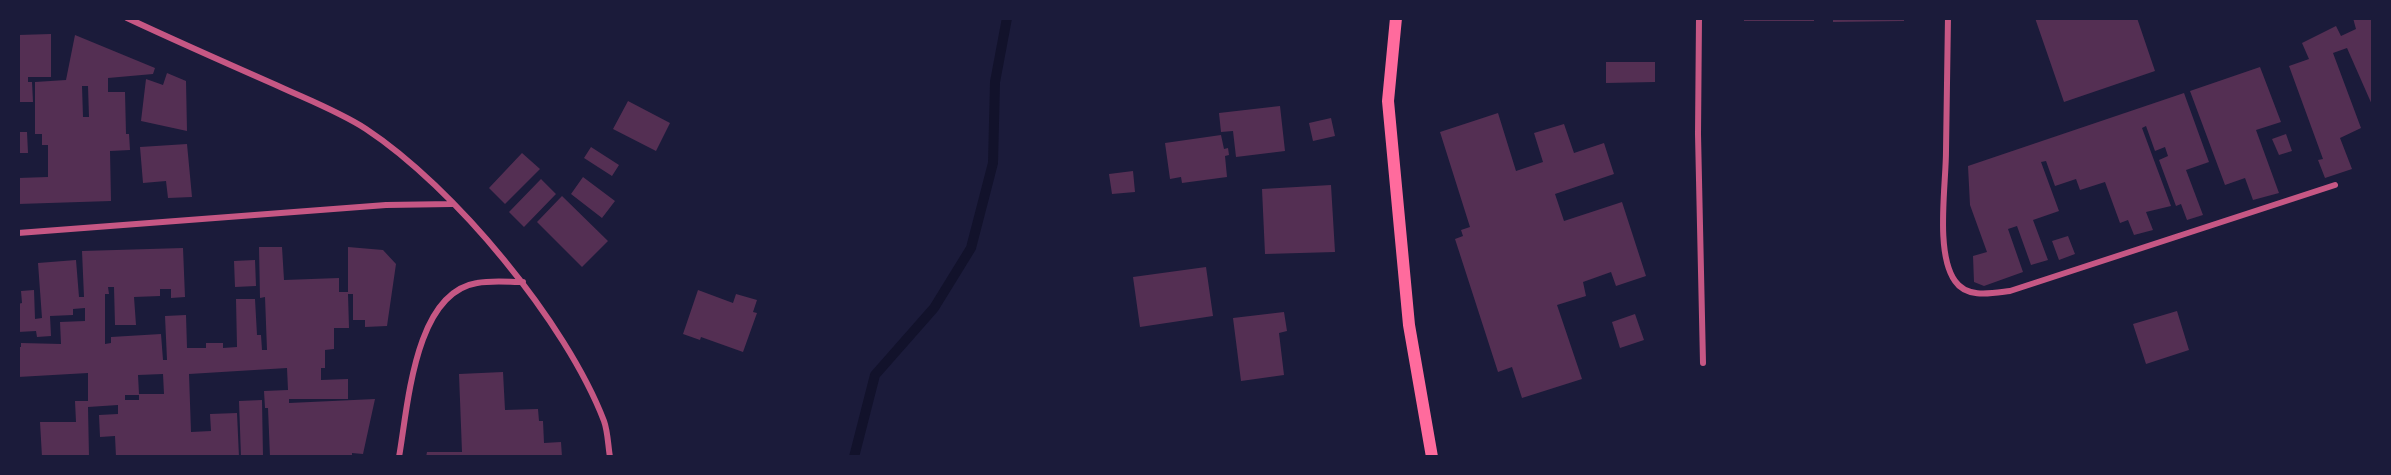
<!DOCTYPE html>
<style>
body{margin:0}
#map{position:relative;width:2391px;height:475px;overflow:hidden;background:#1b1b3a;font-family:Overpass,sans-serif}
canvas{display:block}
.frame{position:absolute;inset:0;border:20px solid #1b1b3a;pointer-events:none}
</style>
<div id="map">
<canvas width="2391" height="475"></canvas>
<div class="frame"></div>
</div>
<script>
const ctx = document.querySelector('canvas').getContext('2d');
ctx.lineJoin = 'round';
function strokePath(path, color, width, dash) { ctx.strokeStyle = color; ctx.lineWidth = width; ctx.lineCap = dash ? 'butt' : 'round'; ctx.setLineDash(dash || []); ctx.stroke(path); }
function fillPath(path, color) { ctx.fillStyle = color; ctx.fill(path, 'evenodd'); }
strokePath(new Path2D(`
 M 854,457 L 875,375 L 934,308 L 971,248 L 993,163 L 995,82 L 1007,18`), '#12122b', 10);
fillPath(new Path2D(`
 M 1744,18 L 1814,18 L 1814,21 L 1744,21 Z
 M 1833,18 L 1904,18 L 1904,21 L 1833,22 Z
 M 2035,18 L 2137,18 L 2155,71 L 2064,102 Z
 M 2353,18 L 2373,18 L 2373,107 L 2347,48 L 2333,53 L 2361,128 L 2340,138 L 2352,169 L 2325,178 L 2318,160 L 2323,159 L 2289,66 L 2309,59 L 2302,43 L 2336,26 L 2341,36 L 2356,29 Z
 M 51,34 L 51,77 L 28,77 L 28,82 L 32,82 L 33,102 L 18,102 L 18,35 Z
 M 75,35 L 155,68 L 153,74 L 108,78 L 108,92 L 125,92 L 126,134 L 129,134 L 130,150 L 110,151 L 111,201 L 18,204 L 18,178 L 48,177 L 48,145 L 42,145 L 42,134 L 35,134 L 35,82 L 66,80 ZM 82,86 L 88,86 L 89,117 L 83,117 Z
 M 1606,62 L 1655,62 L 1655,82 L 1606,83 Z
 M 2260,67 L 2281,122 L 2256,130 L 2279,193 L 2253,200 L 2245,178 L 2225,185 L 2190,91 Z
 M 167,73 L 186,81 L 187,131 L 141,121 L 146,79 L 163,85 Z
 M 2184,93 L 2209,162 L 2186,170 L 2203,215 L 2187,220 L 2181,204 L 2176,206 L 2159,160 L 2168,156 L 2165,147 L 2155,151 L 2146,126 L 2142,128 L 2171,206 L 2146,212 L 2153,230 L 2134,235 L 2128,220 L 2120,223 L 2105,182 L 2080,190 L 2076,179 L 2055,186 L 2046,161 L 2041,162 L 2059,211 L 2033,220 L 2048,260 L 2031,265 L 2017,226 L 2008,229 L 2023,272 L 1984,286 L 1974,282 L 1973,256 L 1987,252 L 1970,205 L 1968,166 Z
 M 628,101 L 670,123 L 656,151 L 613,129 Z
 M 1280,106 L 1285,151 L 1236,157 L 1233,131 L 1221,132 L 1219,113 Z
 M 1498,113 L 1516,171 L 1543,162 L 1534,133 L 1564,124 L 1574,153 L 1604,143 L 1614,174 L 1555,194 L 1564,221 L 1622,202 L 1646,276 L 1616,286 L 1611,272 L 1583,282 L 1586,296 L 1557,305 L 1582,379 L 1522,398 L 1512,367 L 1498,372 L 1455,239 L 1463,236 L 1461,230 L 1470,227 L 1440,132 Z
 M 1331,118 L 1335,136 L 1313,141 L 1309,123 Z
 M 18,132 L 27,132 L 28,153 L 18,153 Z
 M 2286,134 L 2292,151 L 2279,155 L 2272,139 Z
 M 1221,135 L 1224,149 L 1228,148 L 1229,155 L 1225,156 L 1227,177 L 1182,183 L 1181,177 L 1170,179 L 1165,143 Z
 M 187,144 L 192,197 L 168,198 L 166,181 L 143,183 L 140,147 Z
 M 591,147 L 619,165 L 612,176 L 584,158 Z
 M 522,153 L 540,169 L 505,204 L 489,188 Z
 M 1133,171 L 1135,192 L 1112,194 L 1109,174 Z
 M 583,177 L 615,201 L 602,218 L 571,194 Z
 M 541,179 L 556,194 L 524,227 L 509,212 Z
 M 1331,185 L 1335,252 L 1265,254 L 1262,189 Z
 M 562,196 L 608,241 L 582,267 L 537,222 Z
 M 2068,236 L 2075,254 L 2059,260 L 2052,241 Z
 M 259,247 L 282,247 L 284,280 L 339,278 L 339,292 L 348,292 L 348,247 L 383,250 L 396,264 L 387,326 L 365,327 L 365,320 L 353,320 L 353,294 L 348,294 L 349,328 L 334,328 L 334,349 L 325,350 L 325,368 L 321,368 L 321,380 L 348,379 L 348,399 L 289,399 L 289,403 L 375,399 L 363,454 L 352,453 L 352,457 L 270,457 L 268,408 L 265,408 L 264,391 L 288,390 L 287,368 L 189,374 L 191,432 L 211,431 L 210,414 L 237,413 L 239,457 L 116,457 L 115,436 L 100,437 L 99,415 L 118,414 L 118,405 L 88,407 L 89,457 L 42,457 L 40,422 L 76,422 L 75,401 L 88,401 L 88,373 L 18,377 L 18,347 L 21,347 L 21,343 L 61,344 L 60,322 L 85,321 L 85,308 L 73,309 L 73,315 L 50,316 L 51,336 L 37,337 L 36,331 L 18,332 L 18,304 L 22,303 L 21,291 L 34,290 L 35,319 L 42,318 L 38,263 L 76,260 L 79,297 L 84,297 L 82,251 L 183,248 L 185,297 L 171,298 L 171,289 L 160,289 L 160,296 L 134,297 L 136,325 L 115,325 L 114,287 L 108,287 L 109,294 L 105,294 L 105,344 L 111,343 L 111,337 L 161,334 L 163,360 L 167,360 L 165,316 L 186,315 L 187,348 L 206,348 L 206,343 L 223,343 L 223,348 L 237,347 L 236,299 L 255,299 L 257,335 L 261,335 L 262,350 L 267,350 L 265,297 L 260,298 ZM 163,374 L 164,394 L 139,394 L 138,375 ZM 125,395 L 139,395 L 139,400 L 125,400 Z
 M 255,260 L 256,286 L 235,287 L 234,261 Z
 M 1206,267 L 1213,316 L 1140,327 L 1133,277 Z
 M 698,290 L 733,303 L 736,294 L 757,300 L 753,312 L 757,313 L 743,352 L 701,337 L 700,340 L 683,334 Z
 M 2177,311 L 2189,350 L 2146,364 L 2133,324 Z
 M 1284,312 L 1287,331 L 1279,333 L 1284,375 L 1241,381 L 1233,318 Z
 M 1635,314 L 1644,340 L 1620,348 L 1612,322 Z
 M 503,372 L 505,410 L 538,409 L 539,421 L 543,421 L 544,443 L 561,442 L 562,457 L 426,457 L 427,452 L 462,452 L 459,374 Z
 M 262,400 L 263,457 L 241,457 L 239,401 Z`), '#542f53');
strokePath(new Path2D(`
 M 127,18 C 176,41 226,63 276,85 C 306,99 338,111 366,129 C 454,187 566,322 604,421 C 608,432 608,446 610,457
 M 1699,18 L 1698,134 L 1703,363
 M 1948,18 C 1947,62 1947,106 1946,151 C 1946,185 1935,253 1955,281 C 1967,299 1993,293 2010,291 L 2335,185
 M 18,233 L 386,205 L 452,204
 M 399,457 C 408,407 414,293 477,283 C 492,280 509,282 523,282`), '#c65784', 6);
strokePath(new Path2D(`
 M 1396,18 L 1388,101 L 1409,325 L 1432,457`), '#ff6b9d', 12);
</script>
